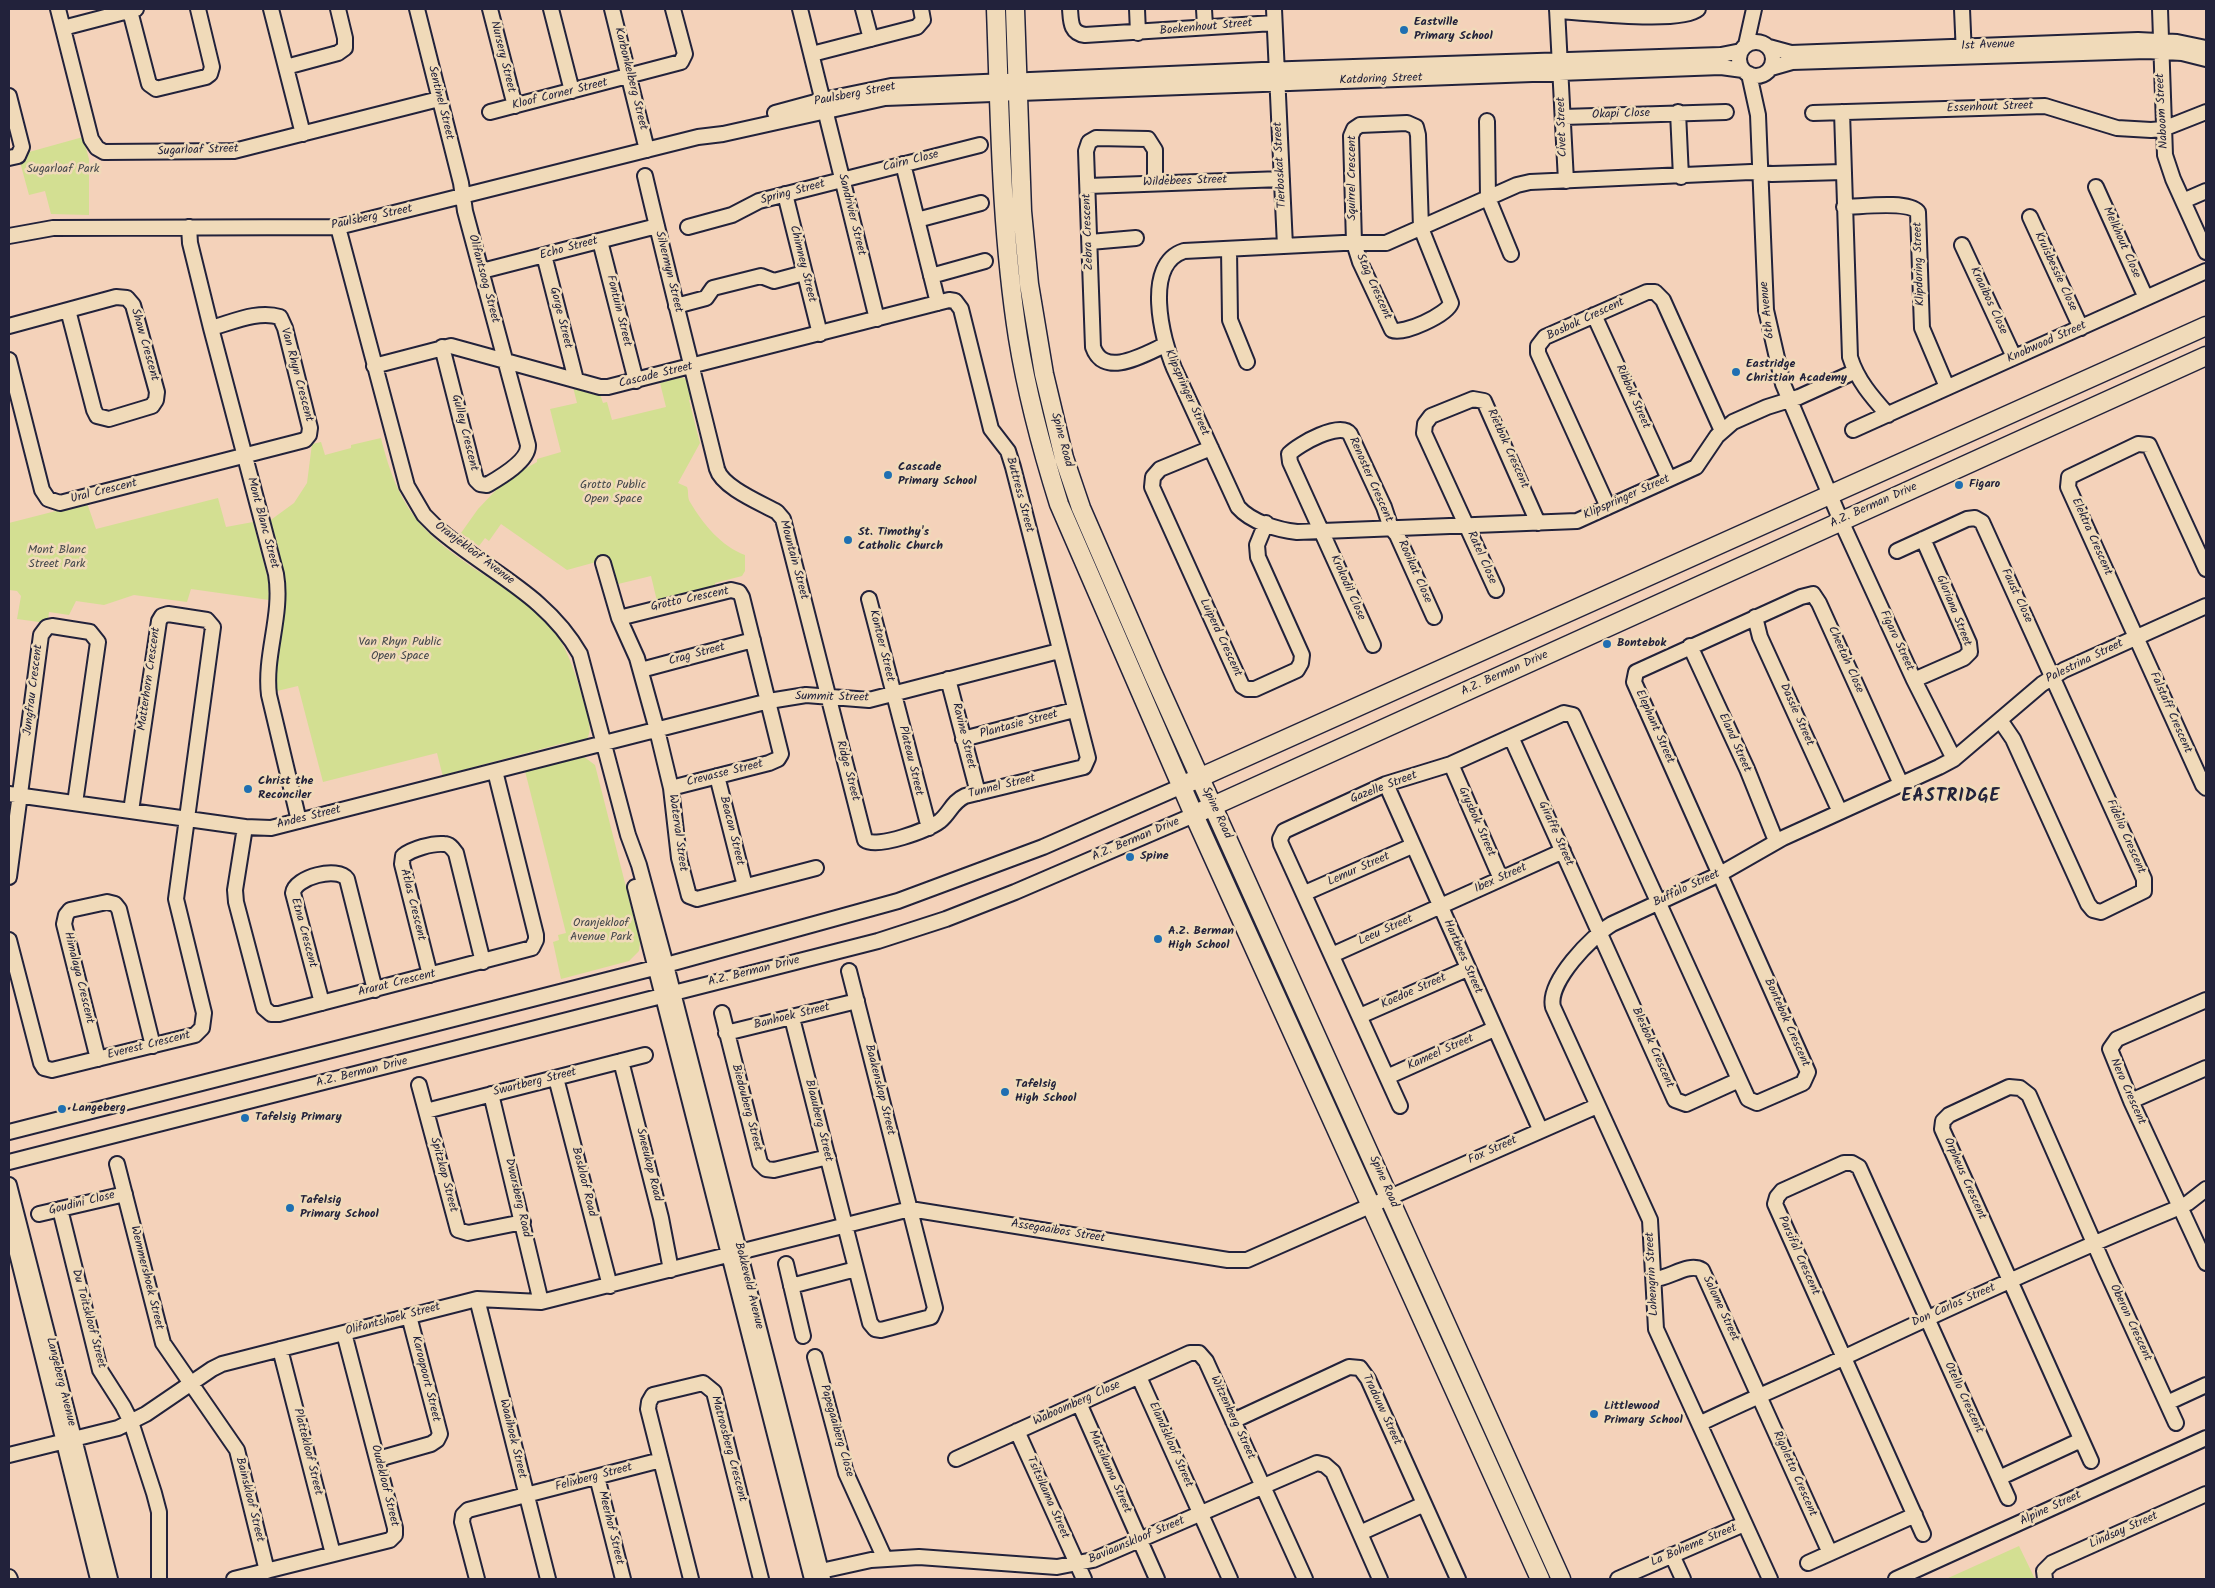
<!DOCTYPE html>
<style>
body{margin:0}
#map{position:relative;width:2215px;height:1588px;overflow:hidden;background:#f4d2ba;font-family:Kalam,sans-serif}
canvas{display:block}
.frame{position:absolute;inset:0;border:10px solid #22223b;pointer-events:none}
</style>
<div id="map">
<canvas width="2215" height="1588"></canvas>
<div class="frame"></div>
</div>
<script>
const ctx = document.querySelector('canvas').getContext('2d');
ctx.lineJoin = 'round';
function fillPath(path, color) { ctx.fillStyle = color; ctx.fill(path, 'evenodd'); }
function strokePath(path, color, width, dash) { ctx.strokeStyle = color; ctx.lineWidth = width; ctx.lineCap = dash ? 'butt' : 'round'; ctx.setLineDash(dash || []); ctx.stroke(path); }
function write(font, color, halo, rows, align = 'center') {
  ctx.font = font + ' Kalam,sans-serif'; ctx.lineWidth = 5; ctx.setLineDash([]); ctx.textBaseline = 'middle'; ctx.strokeStyle = halo; ctx.fillStyle = color; for (const [text, x, y, turn = 0] of rows) {
    ctx.save(); ctx.translate(x, y); ctx.rotate((+turn || 0) * Math.PI / 180); ctx.textAlign = isNaN(turn) ? turn : align; if (halo) ctx.strokeText(text, 0, 0); ctx.fillText(text, 0, 0); ctx.restore();
  }
}
fillPath(new Path2D(`
 M 83,137 L 89,159 L 89,215 L 51,214 L 45,191 L 29,195 L 20,162 L 26,161 L 29,152 Z
 M 681,377 L 688,380 L 692,399 L 689,400 L 700,443 L 678,483 L 687,487 C 689,492 687,497 690,502 C 703,524 721,546 745,555 L 745,571 L 742,576 L 715,583 L 715,587 L 657,601 L 651,576 L 614,585 L 607,559 L 567,570 L 501,524 L 489,541 L 485,538 L 479,546 L 461,533 L 478,509 L 498,488 L 496,485 L 537,462 L 537,459 L 561,452 L 550,409 L 577,403 L 573,387 L 600,394 L 603,403 L 607,402 L 612,420 L 666,407 L 660,383 Z
 M 381,438 C 389,471 401,504 425,529 C 438,543 454,554 469,565 C 498,585 535,604 556,633 C 569,653 577,678 583,700 C 586,711 593,727 588,737 C 583,746 572,745 564,743 L 455,772 L 451,776 L 443,777 L 437,753 L 323,782 L 298,686 L 277,691 L 275,679 L 272,679 L 283,595 L 268,522 L 294,503 L 307,483 L 312,444 L 321,442 L 325,455 L 351,448 L 351,445 Z
 M 218,498 L 226,527 L 253,522 L 268,579 L 269,600 L 191,589 L 187,602 L 134,595 L 104,605 L 76,601 L 69,615 L 49,612 L 48,622 L 43,625 L 39,622 L 17,619 L 21,596 L 17,591 L 9,590 L 9,523 L 87,503 L 96,529 Z
 M 583,756 L 595,765 L 640,942 L 639,951 L 629,961 L 561,979 L 553,942 L 559,940 L 558,935 L 566,933 L 525,771 Z
 M 2019,1546 L 2035,1579 L 1946,1579 Z`), '#d3df92');
const minor = new Path2D(`
 M 58,9 L 91,139 L 97,148 L 104,152 L 234,151 L 439,99
 M 271,9 L 303,134
 M 417,9 L 461,183 L 465,211 L 528,445 C 529,461 499,478 487,485 L 480,484 L 476,480 L 442,347
 M 490,9 L 515,106
 M 551,9 L 572,91
 M 612,9 L 647,150
 M 800,9 L 877,319
 M 863,9 L 871,39
 M 1070,9 C 1071,21 1070,33 1085,35 L 1274,23
 M 1137,9 L 1138,33
 M 1204,9 L 1205,26
 M 1274,9 L 1285,246
 M 1557,9 L 1566,181
 M 1962,9 L 1964,55
 M 2160,9 L 2165,155 L 2173,179 L 2206,252
 M 130,11 L 149,84 L 156,89 L 206,77 L 210,74 L 212,67 L 198,9
 M 1557,11 C 1583,12 1681,24 1698,9
 M 63,28 L 136,9
 M1739 59a17 17 0 1 1 34 0a17 17 0 1 1-34 0Z
 M 1746,45 L 1754,9
 M 1769,47 L 1791,53 L 2138,40 L 2177,42 L 2206,48
 M 812,54 L 917,27 L 923,20 L 921,9
 M 286,67 L 338,53 L 345,48 L 345,38 L 338,9
 M 1771,68 L 1792,62 L 2147,51 L 2182,53 L 2206,59
 M 1749,74 L 1758,115 L 1766,310 L 1783,384 L 1841,521 L 1914,680 L 1954,759
 M 9,96 L 22,147 L 18,156 L 9,158
 M 490,112 L 681,62 L 685,54 L 673,9
 M 1678,112 L 1681,177
 M 1842,112 L 1850,357 C 1857,380 1872,397 1888,415
 M 775,113 L 823,100 L 891,86 L 1262,70 L 1721,55 L 1741,51
 M 1813,113 L 2045,106 L 2117,128 L 2151,130 L 2163,129 L 2206,112
 M 1563,117 L 1726,112
 M 1487,121 L 1488,198 L 1511,254
 M 1407,123 L 1416,127 L 1418,135 L 1421,228 L 1451,303 C 1447,315 1403,335 1392,330 L 1360,262 L 1354,243 L 1351,136 L 1354,129 L 1360,125 Z
 M 903,164 L 938,303
 M 1843,172 L 1772,174 L 1751,172 L 1530,182 L 1517,185 L 1386,243 L 1343,243 L 1184,251 C 1143,264 1162,339 1174,368 L 1238,507 C 1251,522 1278,530 1297,532 L 1577,521 L 1696,467 L 1717,436 L 1733,422 L 1767,407 L 1799,397 L 1854,372
 M 1155,183 L 1155,150 L 1148,139 L 1096,138 L 1089,142 L 1086,151 L 1093,347 C 1104,379 1145,354 1165,345
 M 1088,186 L 1282,179
 M 2096,187 L 2146,298
 M 785,194 L 820,334
 M 2183,201 L 2206,191
 M 1844,207 C 1860,207 1907,200 1918,212 L 1922,328 L 1947,387
 M 2030,217 L 2081,328
 M 917,220 L 981,203
 M 189,227 L 190,243 L 211,328 L 276,574 C 283,615 264,655 269,695 L 299,821
 M 338,227 L 407,486 L 424,515 L 436,527 C 486,571 546,594 580,654 L 628,835 L 639,865 L 666,965 L 823,1579
 M 688,227 L 732,215 L 759,201 L 980,145
 M 9,236 L 53,228 L 338,227 L 698,137 L 723,134 L 885,98 L 1721,67 L 1743,70
 M 600,241 L 636,381
 M 1090,242 L 1136,238
 M 1962,245 L 2014,357
 M 1229,249 L 1230,320 L 1247,362
 M 544,255 L 576,380
 M 482,271 L 657,226
 M 931,276 L 985,261
 M 676,306 L 706,298 L 713,288 L 761,276 L 774,281 L 804,273
 M 1594,315 L 1669,479
 M 9,326 L 116,297 L 127,298 L 133,305 L 157,392 L 156,400 L 152,406 L 109,419 L 97,416 L 94,410 L 68,310
 M 9,360 L 42,490 L 48,499 L 60,503 L 305,440 L 309,435 L 310,428 L 285,328 L 280,317 C 258,310 233,322 211,328
 M 374,366 L 451,346 L 600,387 L 608,387 L 949,300 L 955,301 L 961,309 L 991,429 L 1008,451 L 1013,467 L 1088,758 L 1084,767 L 965,796 C 952,802 950,813 940,821 C 928,830 877,849 865,840 L 783,519 L 777,512 C 761,503 722,487 717,469 C 693,371 668,274 645,176
 M 1853,430 L 2206,271
 M 1211,448 L 1160,469 L 1153,477 L 1152,487 L 1242,686 L 1247,689 L 1255,689 L 1297,670 L 1301,663 L 1302,655 L 1258,557 L 1257,545 L 1266,523
 M 1608,507 L 1538,353 L 1538,346 L 1545,337 L 1647,292 L 1655,292 L 1663,300 L 1722,431
 M 1897,551 L 1967,519 L 1975,518 L 1982,522 L 2144,879 L 2144,891 L 2101,912 L 2093,910 L 2088,904 L 2013,739 L 2000,720
 M 603,563 L 619,618 L 637,658 L 657,730 L 671,788 L 679,858 L 689,896 L 697,899 L 816,868
 M 2206,569 L 2149,445 L 2138,444 L 2069,477 L 2068,487 L 2203,785 L 2206,788
 M 1496,590 L 1424,433 L 1425,424 L 1431,416 L 1473,399 L 1484,401 L 1538,523
 M 869,599 L 929,828
 M 1755,617 L 1760,637 L 1840,812
 M 619,618 L 731,590 L 739,592 L 742,597 L 781,754 L 778,759 L 769,763 L 671,788
 M 1373,645 L 1290,462 L 1289,454 C 1299,444 1340,421 1350,434 L 1384,507 L 1391,528 L 1397,535 L 1434,617
 M 1690,646 L 1747,769 L 1776,841
 M 641,670 L 753,640
 M 948,679 L 978,793
 M 1914,680 L 1964,658 L 1970,652 L 1969,643 L 1923,539
 M 1511,737 L 1675,1100 L 1686,1104 L 1739,1080
 M 963,739 L 1074,710
 M 1451,764 L 1501,879
 M 717,776 L 745,886
 M 1386,784 L 1540,1129
 M 9,794 L 245,827 L 271,828 L 769,701 L 806,695 L 869,700 L 1059,651
 M 245,827 L 235,890 L 236,902 L 264,1008 L 271,1014 L 279,1014 L 532,948 L 536,940 L 536,935 L 495,771
 M 9,877 L 41,635 L 47,627 L 52,626 L 90,632 L 98,642 L 75,803
 M 635,887 L 812,1579
 M 1305,893 L 1412,846
 M 9,940 L 41,1063 L 44,1068 L 52,1070 L 195,1035 L 202,1028 L 204,1013 L 176,899 L 213,627 L 207,620 L 168,614 L 162,616 L 159,621 L 131,811
 M 1332,955 L 1563,851
 M 430,975 L 402,864 L 403,856 C 412,849 432,843 444,844 C 450,844 453,849 456,853 L 483,962
 M 2206,1000 L 2117,1039 L 2110,1049 L 2131,1101 L 2206,1263
 M 322,1003 L 293,893 C 295,877 338,866 347,879 L 375,990
 M 722,1013 L 760,1163 L 766,1169 L 774,1170 L 828,1157
 M 1360,1016 L 1467,969
 M 792,1018 L 870,1323 L 875,1329 L 881,1330 L 931,1317 L 935,1308 L 849,971
 M 726,1033 L 857,1001
 M 98,1059 L 64,924 L 66,915 L 70,910 L 107,902 L 115,904 L 119,909 L 153,1046
 M 621,1061 L 661,1218 L 671,1270
 M 1387,1077 L 1494,1029
 M 556,1078 L 610,1286
 M 419,1085 L 458,1230 L 468,1233 L 523,1222
 M 491,1094 L 541,1302
 M 2131,1101 L 2206,1068
 M 1400,1106 L 1281,844 L 1280,839 L 1284,831 L 1386,784 L 1451,764 L 1564,713 L 1573,715 L 1743,1088 L 1748,1099 L 1757,1103 L 1803,1083 L 1808,1072 L 1634,682 L 1636,672 L 1801,597 L 1813,594 L 1819,603 L 1901,784
 M 426,1111 L 645,1055
 M 9,1132 L 666,965 L 898,901 L 1043,847 L 1182,786
 M 9,1162 L 878,941 L 946,919 L 1015,892 L 1194,815
 M 117,1164 L 163,1343 L 237,1450 L 267,1571
 M 9,1185 L 110,1579
 M 60,1209 L 100,1370 L 123,1406 L 131,1422 L 154,1493 L 159,1512 L 159,1579
 M 39,1214 L 125,1194
 M 9,1221 L 98,1579
 M 786,1264 L 803,1336
 M 1654,1279 C 1669,1279 1688,1262 1702,1270 L 1830,1553
 M 791,1286 L 856,1269
 M 477,1299 L 548,1579
 M 280,1349 L 333,1554
 M 815,1357 L 846,1473 L 885,1559
 M 1139,1377 L 1230,1579
 M 1079,1403 L 1157,1579
 M 2167,1403 L 2206,1385
 M 1233,1421 L 1349,1367 L 1360,1368 L 1368,1379 L 1458,1579
 M 1701,1423 C 1748,1400 1797,1380 1845,1357 C 1953,1306 2062,1256 2173,1210 L 2188,1203 L 2206,1189
 M 1017,1431 L 1084,1579
 M 9,1455 L 118,1428 L 146,1414 L 212,1369 L 222,1364 L 477,1299 L 541,1302 L 910,1209 L 1228,1260 L 1247,1260 L 1597,1106
 M 378,1459 L 431,1444 L 437,1440 L 440,1434 L 409,1316
 M 956,1459 L 1190,1353 L 1199,1353 L 1206,1361 L 1305,1579
 M 2091,1461 L 1942,1129 L 1943,1121 L 1949,1115 L 2009,1087 L 2020,1088 L 2029,1095 L 2105,1268 L 2176,1423
 M 597,1477 L 623,1579
 M 1999,1478 L 2081,1440
 M 1360,1533 L 1424,1504
 M 1923,1534 L 1775,1204 L 1777,1197 L 1782,1191 L 1844,1163 L 1852,1163 L 1859,1167 L 2008,1498
 M 1672,1555 L 1683,1579
 M 1808,1563 L 1915,1515
 M 812,1573 L 871,1560 L 919,1557 L 1057,1567 L 1093,1560 L 1317,1463 L 1325,1465 L 1333,1472 L 1380,1579
 M 9,1577 L 10,1579
 M 234,1579 L 390,1540 L 395,1535 L 395,1528 L 344,1333
 M 477,1579 L 462,1522 L 463,1515 L 468,1510 L 661,1460
 M 691,1579 L 648,1409 L 649,1402 L 653,1395 L 703,1383 L 714,1392 L 761,1579
 M 1618,1579 L 1744,1524
 M 1770,1579 L 1656,1329 L 1650,1220 L 1553,1007 C 1547,982 1592,936 1612,924 L 1720,874 L 1783,838 L 1939,767 L 1954,759 L 2042,684 L 2064,670 L 2206,606
 M 1896,1579 L 2206,1438
 M 2045,1579 L 2044,1571 L 2052,1563 L 2206,1494`);
const major = new Path2D(`
 M 996,9 C 1000,119 1001,229 1018,338 C 1027,394 1042,450 1059,504 L 1194,815 L 1540,1579
 M 1015,9 L 1022,211 L 1029,284 L 1044,374 L 1064,458 L 1081,508 L 1154,676 L 1561,1579
 M 1190,782 L 2206,326
 M 1202,811 L 2206,356`);
strokePath(minor, '#22223b', 18);
strokePath(major, '#22223b', 21);
strokePath(minor, '#f0dab9', 14);
strokePath(major, '#f0dab9', 18);
for (const [x, y, r, color] of [
 [1404,30,5,"#1f6fb2"],
 [1736,372,5,"#1f6fb2"],
 [888,475,5,"#1f6fb2"],
 [1959,485,5,"#1f6fb2"],
 [848,540,5,"#1f6fb2"],
 [1607,644,5,"#1f6fb2"],
 [248,789,5,"#1f6fb2"],
 [1130,857,5,"#1f6fb2"],
 [1158,939,5,"#1f6fb2"],
 [1005,1092,5,"#1f6fb2"],
 [62,1109,5,"#1f6fb2"],
 [245,1118,5,"#1f6fb2"],
 [290,1208,5,"#1f6fb2"],
 [1594,1414,5,"#1f6fb2"]
]) { const dot = new Path2D(); dot.arc(x, y, r, 0, 2 * Math.PI); ctx.fillStyle = color; ctx.fill(dot); strokePath(dot, '#f0dab9', 2); }
write('bold 12px', '#22223b', '#f0dab9', [
 ["Eastville",1414,23],
 ["Primary School",1414,37],
 ["Eastridge",1746,365],
 ["Christian Academy",1746,379],
 ["Cascade",898,468],
 ["Primary School",898,482],
 ["Figaro",1969,485],
 ["St. Timothy's",858,533],
 ["Catholic Church",858,547],
 ["Bontebok",1617,644],
 ["Christ the",258,782],
 ["Reconciler",258,796],
 ["Spine",1140,857],
 ["A.Z. Berman",1168,932],
 ["High School",1168,946],
 ["Tafelsig",1015,1085],
 ["High School",1015,1099],
 ["Langeberg",72,1109],
 ["Tafelsig Primary",255,1118],
 ["Tafelsig",300,1201],
 ["Primary School",300,1215],
 ["Littlewood",1604,1407],
 ["Primary School",1604,1421]
], 'left');
write('12px', '#22223b', '#f0dab9', [
 ["Boekenhout Street",1206,28,-5],
 ["1st Avenue",1988,46,-2],
 ["Nursery Street",502,57,76],
 ["Karbonkelberg Street",630,79,76],
 ["Katdoring Street",1381,80,-2],
 ["Kloof Corner Street",560,95,-14],
 ["Paulsberg Street",855,95,-11],
 ["Sentinel Street",440,103,76],
 ["Essenhout Street",1990,108,-2],
 ["Naboom Street",2163,111,-93],
 ["Okapi Close",1621,115,-2],
 ["Civet Street",1563,127,-92],
 ["Sugarloaf Street",198,151,-2],
 ["Cairn Close",911,162,-14],
 ["Tierboskat Street",1281,165,-93],
 ["Squirrel Crescent",1353,178,-90],
 ["Wildebees Street",1185,182,-2],
 ["Spring Street",793,193,-15],
 ["Sandrivier Street",851,215,76],
 ["Paulsberg Street",372,218,-12],
 ["Zebra Crescent",1089,232,-92],
 ["Melkhout Close",2121,243,66],
 ["Echo Street",569,249,-15],
 ["Chimney Street",802,264,76],
 ["Klipdoring Street",1920,264,-92],
 ["Silvermyn Street",668,272,76],
 ["Kruisbessie Close",2055,272,65],
 ["Olifantsoog Street",483,279,75],
 ["Stag Crescent",1373,287,66],
 ["Kraaibos Close",1988,301,65],
 ["6th Avenue",1768,310,-96],
 ["Fontuin Street",618,311,76],
 ["Gorge Street",560,318,76],
 ["Bosbok Crescent",1586,320,-25],
 ["Knobwood Street",2047,343,-24],
 ["Shaw Crescent",144,345,74],
 ["Van Rhyn Crescent",296,375,75],
 ["Cascade Street",656,376,-14],
 ["Klipspringer Street",1186,393,66],
 ["Ribbok Street",1632,397,66],
 ["Gulley Crescent",464,433,76],
 ["Spine Road",1061,440,75],
 ["Rietbok Crescent",1507,449,66],
 ["Renoster Crescent",1370,480,66],
 ["Ural Crescent",104,492,-14],
 ["Buttress Street",1019,495,75],
 ["Klipspringer Street",1627,498,-24],
 ["A.Z. Berman Drive",1874,506,-24],
 ["Mont Blanc Street",262,523,75],
 ["Elektra Crescent",2091,537,66],
 ["Oranjekloof Avenue",474,554,37],
 ["Ratel Close",1481,558,66],
 ["Mountain Street",793,560,75],
 ["Rooikat Close",1414,572,66],
 ["Krokodil Close",1347,588,66],
 ["Faust Close",2016,596,65],
 ["Grotto Crescent",690,600,-12],
 ["Gloriana Street",1953,611,68],
 ["Luiperd Crescent",1220,638,65],
 ["Figaro Street",1896,641,65],
 ["Kontoer Street",881,646,76],
 ["Crag Street",697,655,-15],
 ["Cheetah Close",1845,660,66],
 ["Palestrina Street",2085,662,-26],
 ["A.Z. Berman Drive",1505,674,-24],
 ["Matterhorn Crescent",150,679,-82],
 ["Jungfrau Crescent",34,690,-83],
 ["Summit Street",832,698,1],
 ["Falstaff Crescent",2170,713,66],
 ["Dassie Street",1796,715,66],
 ["Plantasie Street",1019,725,-15],
 ["Elephant Street",1654,727,66],
 ["Ravine Street",963,736,76],
 ["Eland Street",1734,743,66],
 ["Plateau Street",910,761,76],
 ["Ridge Street",847,771,75],
 ["Crevasse Street",725,774,-14],
 ["Tunnel Street",1002,787,-14],
 ["Gazelle Street",1384,788,-21],
 ["Spine Road",1216,813,65],
 ["Andes Street",309,818,-14],
 ["Grysbok Street",1476,822,66],
 ["Beacon Street",731,831,76],
 ["Waterval Street",677,833,82],
 ["Giraffe Street",1555,834,66],
 ["Fidelio Crescent",2125,837,66],
 ["A.Z. Berman Drive",1136,840,-23],
 ["Lemur Street",1359,870,-24],
 ["Ibex Street",1501,879,-24],
 ["Buffalo Street",1687,889,-25],
 ["Atlas Crescent",412,905,76],
 ["Leeu Street",1386,931,-24],
 ["Etna Crescent",303,933,75],
 ["Hartbees Street",1462,957,66],
 ["A.Z. Berman Drive",754,972,-14],
 ["Himalaya Crescent",78,978,76],
 ["Ararat Crescent",397,984,-14],
 ["Koedoe Street",1414,992,-24],
 ["Banhoek Street",792,1017,-14],
 ["Bontebok Crescent",1786,1023,66],
 ["Everest Crescent",149,1046,-14],
 ["Blesbok Crescent",1652,1048,66],
 ["Kameel Street",1441,1053,-24],
 ["A.Z. Berman Drive",362,1073,-14],
 ["Swartberg Street",535,1083,-14],
 ["Baakenskop Street",879,1090,76],
 ["Nero Crescent",2127,1092,66],
 ["Biedouberg Street",746,1108,75],
 ["Blaauberg Street",818,1121,76],
 ["Fox Street",1493,1151,-24],
 ["Sneeukop Road",648,1165,76],
 ["Spitzkop Street",443,1175,75],
 ["Orpheus Crescent",1964,1179,66],
 ["Boskloof Road",583,1182,76],
 ["Spine Road",1383,1182,66],
 ["Dwarsberg Road",517,1198,77],
 ["Goudini Close",82,1204,-14],
 ["Assegaaibos Street",1058,1232,9],
 ["Parsifal Crescent",1798,1256,66],
 ["Lohengrin Street",1653,1274,-93],
 ["Wemmershoek Street",146,1278,76],
 ["Bokkeveld Avenue",748,1286,76],
 ["Don Carlos Street",1954,1306,-24],
 ["Salome Street",1720,1309,65],
 ["Du Toitskloof Street",88,1319,75],
 ["Olifantshoek Street",393,1320,-15],
 ["Oberon Crescent",2130,1323,65],
 ["Karoopoort Street",425,1379,76],
 ["Langeberg Avenue",60,1382,76],
 ["Otello Crescent",1963,1398,65],
 ["Waboomberg Close",1077,1404,-24],
 ["Tradouw Street",1381,1410,65],
 ["Witzenberg Street",1232,1418,65],
 ["Papegaaiberg Close",836,1431,74],
 ["Waaihoek Street",512,1439,76],
 ["Elandskloof Street",1170,1445,66],
 ["Matroosberg Crescent",728,1449,75],
 ["Plattekloof Street",307,1452,76],
 ["Matsikama Street",1109,1472,66],
 ["Rigoletto Crescent",1794,1474,66],
 ["Felixberg Street",594,1478,-15],
 ["Oudekloof Street",384,1486,76],
 ["Tsitsikama Street",1047,1498,66],
 ["Bainskloof Street",249,1500,76],
 ["Alpine Street",2051,1509,-25],
 ["Meerhof Street",610,1528,76],
 ["Lindsay Street",2124,1531,-24],
 ["Baviaanskloof Street",1137,1541,-23],
 ["La Boheme Street",1694,1546,-23]
]);
write('12px', '#45484c', '#f0dab9', [
 ["Sugarloaf Park",63,170],
 ["Grotto Public",613,486],
 ["Open Space",613,500],
 ["Mont Blanc",57,551],
 ["Street Park",57,565],
 ["Van Rhyn Public",400,643],
 ["Open Space",400,657],
 ["Oranjekloof",601,924],
 ["Avenue Park",601,938]
]);
ctx.letterSpacing = '1px';
write('bold 18px', '#22223b', '#f0dab9', [
 ["EASTRIDGE",1951,798]
]);
ctx.letterSpacing = '0px';
</script>
